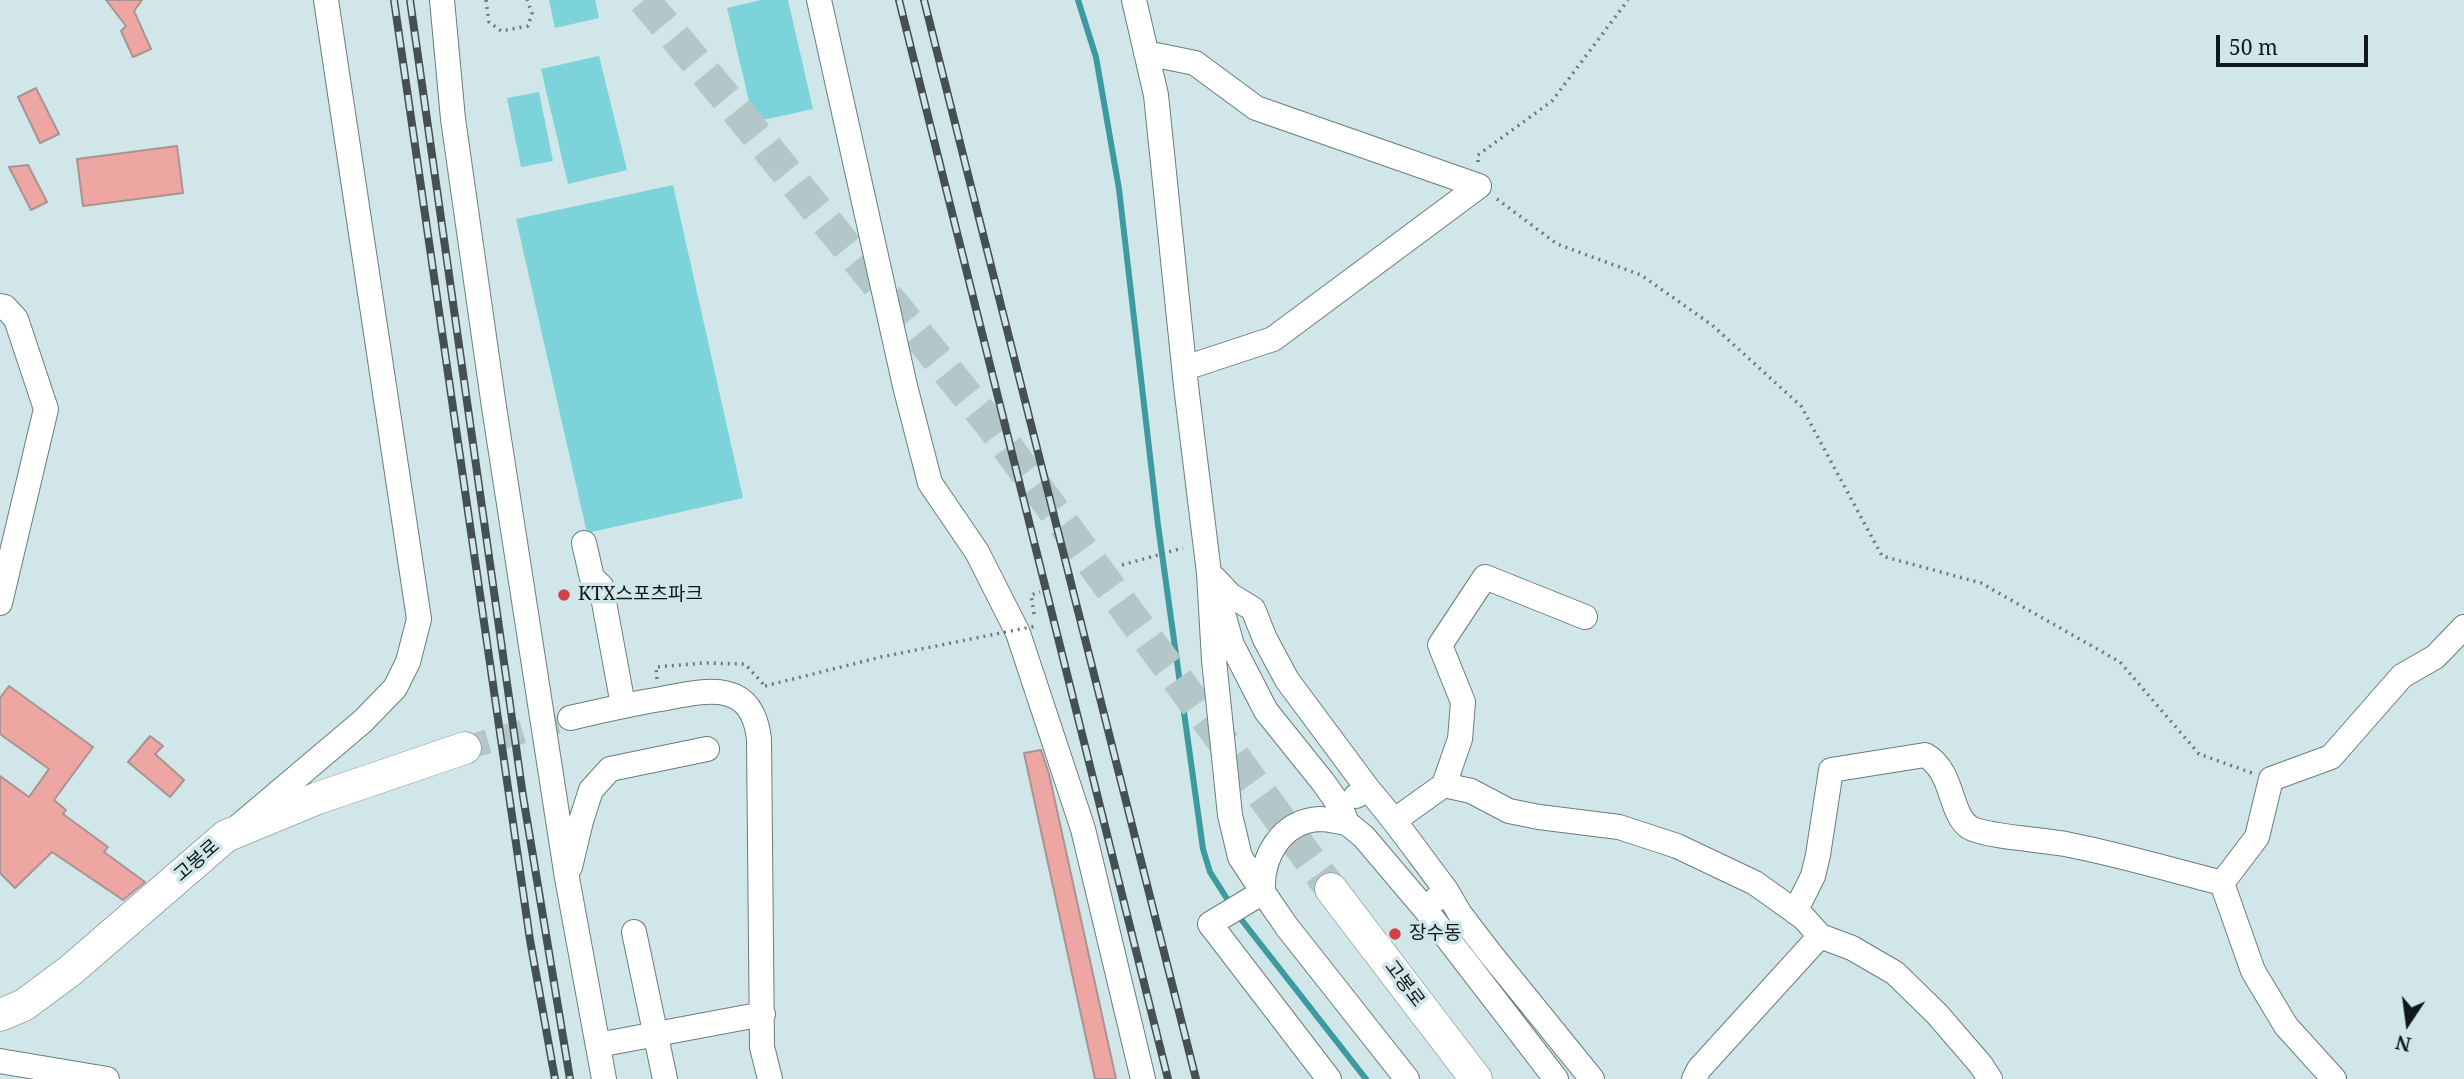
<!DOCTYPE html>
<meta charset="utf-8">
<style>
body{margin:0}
#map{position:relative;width:2464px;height:1079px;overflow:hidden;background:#d0e6e8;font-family:"Noto Serif",serif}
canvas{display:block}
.north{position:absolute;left:2373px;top:988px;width:70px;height:70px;-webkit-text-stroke:5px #d0e6e8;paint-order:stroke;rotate:193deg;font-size:19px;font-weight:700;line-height:28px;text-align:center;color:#111819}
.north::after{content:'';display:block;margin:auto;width:24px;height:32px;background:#111819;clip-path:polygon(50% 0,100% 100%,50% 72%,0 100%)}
.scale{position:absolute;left:2216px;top:35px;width:152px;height:32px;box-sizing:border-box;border:4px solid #111819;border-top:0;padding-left:9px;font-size:21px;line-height:24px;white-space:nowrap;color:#111819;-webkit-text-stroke:5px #d0e6e8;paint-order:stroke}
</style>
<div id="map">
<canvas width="2464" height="1079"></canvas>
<div class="north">N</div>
<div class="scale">50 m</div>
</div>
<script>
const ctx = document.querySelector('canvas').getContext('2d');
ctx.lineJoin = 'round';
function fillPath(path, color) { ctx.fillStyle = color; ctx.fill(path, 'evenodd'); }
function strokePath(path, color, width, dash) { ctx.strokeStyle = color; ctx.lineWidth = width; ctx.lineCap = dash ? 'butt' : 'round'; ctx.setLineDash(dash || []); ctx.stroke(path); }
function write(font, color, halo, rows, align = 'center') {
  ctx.font = font + ' "Noto Serif","Noto Sans KR",serif'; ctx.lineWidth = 7; ctx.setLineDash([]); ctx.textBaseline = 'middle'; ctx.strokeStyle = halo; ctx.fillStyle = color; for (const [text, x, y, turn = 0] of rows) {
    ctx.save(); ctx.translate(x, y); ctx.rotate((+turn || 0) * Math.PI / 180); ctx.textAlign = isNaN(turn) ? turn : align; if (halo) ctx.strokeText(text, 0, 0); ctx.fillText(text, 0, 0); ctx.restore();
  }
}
fillPath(new Path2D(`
 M 549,0 L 595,0 L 599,18 L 555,28 Z
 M 761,0 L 788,0 L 813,109 L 754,122 L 727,8 Z
 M 599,56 L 627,170 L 568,184 L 541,69 Z
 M 539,92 L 553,161 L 521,167 L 507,98 Z
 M 673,185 L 743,498 L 587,533 L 516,219 Z`), '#7dd3da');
strokePath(new Path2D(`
 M 1078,0 L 1096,57 L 1119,189 L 1158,525 L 1203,849 L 1210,872 L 1231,905
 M 1237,914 L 1366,1079`), '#3d9aa1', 6);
const building = new Path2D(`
 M 106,0 L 142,0 L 134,11 L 151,49 L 133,57 L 121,31 L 126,26 Z
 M 36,88 L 59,134 L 40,143 L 18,97 Z
 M 177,146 L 183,193 L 83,206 L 77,159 Z
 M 28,165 L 47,202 L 31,210 L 9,167 Z
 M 9,686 L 93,747 L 54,800 L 66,810 L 63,814 L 108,847 L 104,852 L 145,882 L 123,900 L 52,852 L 15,888 L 0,873 L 0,776 L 29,797 L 49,769 L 0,734 L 0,698 Z
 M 150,736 L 163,746 L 155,754 L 184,780 L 170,797 L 128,762 Z
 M 1041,750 L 1049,774 L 1116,1079 L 1095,1079 L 1024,753 Z`);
fillPath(building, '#eea6a2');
strokePath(building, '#a89493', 2);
strokePath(new Path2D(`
 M 465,748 L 570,718`), '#b3c7c9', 24, [24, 12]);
strokePath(new Path2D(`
 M 644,0 L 728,100 L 991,425 L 1331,889`), '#b3c7c9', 32, [32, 16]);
const minor = new Path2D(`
 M 442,0 L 453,119 L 494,407 L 567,878 L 604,1079
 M 819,0 L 905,386 L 930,483 L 977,552 L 1018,633 L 1083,829 L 1143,1079
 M 1134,0 L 1156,95 L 1186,386 L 1209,573 L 1214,660 L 1230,815 L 1240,857 L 1263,892 L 1287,927 L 1407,1079
 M 1146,53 L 1195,63 L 1256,108 L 1479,186
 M 0,306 L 5,307 L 16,319 L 46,409 L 0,603
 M 1185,368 L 1273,339 L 1479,186
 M 584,543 L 592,578 L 601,586 L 623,705
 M 1214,578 L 1230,595 L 1253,609 L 1265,639 L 1287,680 L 1368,789
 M 1220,603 L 1232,645 L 1266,711 L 1323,782 L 1340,806 L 1347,823 L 1364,837 L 1425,909 L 1556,1079
 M 570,718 C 600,711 630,704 661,699 C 704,691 752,677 759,739 L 762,1047 L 770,1079
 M 1444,785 L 1471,791 L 1509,811 L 1539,817 L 1619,827 L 1677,846 L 1755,883 L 1804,918 L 1820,936 L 1852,948 L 1895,973 L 1937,1014 L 1981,1065 L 1990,1079
 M 1356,796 L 1368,789 C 1396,821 1420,856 1446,890 L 1434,901
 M 1395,820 L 1444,785 L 1460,739 L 1463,702 L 1440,645 L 1485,577 L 1585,617
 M 240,825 L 363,721 L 395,688 L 408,662 L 419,619 L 326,0
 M 570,867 L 581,821 L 591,790 L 610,769 L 707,749
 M 2222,883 L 2257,837 L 2271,779 L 2331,757 L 2402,676 L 2435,657 L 2464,627
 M 1446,890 L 1460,914 L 1489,952 L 1592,1079
 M 1263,892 L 1210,924 L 1329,1079
 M 1263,892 C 1261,857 1281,821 1320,819 C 1329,819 1339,822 1347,823
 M 1795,912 L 1813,876 L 1818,855 L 1831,770 L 1925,755 C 1954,771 1949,813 1969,827 C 1984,837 2049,840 2070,845 C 2121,855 2171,870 2222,883 L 2253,971 L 2286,1026 L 2334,1079
 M 634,932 L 665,1079
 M 598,1045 L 763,1014
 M 0,1061 L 107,1079
 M 1694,1079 L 1699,1069 L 1820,936`);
const major = new Path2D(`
 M 1331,889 L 1476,1079
 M 0,1015 L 24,1005 L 71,970 L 226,836 L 318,798 L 465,748`);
strokePath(minor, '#697d7f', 26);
strokePath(major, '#697d7f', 33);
strokePath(new Path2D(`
 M 486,0 L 489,22 L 501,31 L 528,26 L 532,13 L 527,0
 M 1478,162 L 1478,155 L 1552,101 L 1628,0
 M 1497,199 L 1557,244 L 1641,275 L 1712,325 L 1801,406 L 1882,556 L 1981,583 L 2120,662 L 2199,754 L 2252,773
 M 1122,565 L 1183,548
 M 1034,614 L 1031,595 L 1040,592
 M 657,679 L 656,667 L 704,663 L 745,664 L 765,686`), '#6d7b7c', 3.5, [2, 5]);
strokePath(minor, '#fff', 24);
strokePath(major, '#fff', 32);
const rail = new Path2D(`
 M 394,0 L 530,940 L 555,1079
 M 410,0 L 523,796 L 570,1079
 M 899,0 L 1168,1079
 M 924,0 L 1196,1079`);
strokePath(rail, '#455051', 8);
strokePath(rail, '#d0e6e8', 5, [16]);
strokePath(new Path2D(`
 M 765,686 L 881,657 L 1036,626`), '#6d7b7c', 3.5, [2, 5]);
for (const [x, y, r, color] of [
 [564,595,7,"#d14147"],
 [1395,934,7,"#d14147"]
]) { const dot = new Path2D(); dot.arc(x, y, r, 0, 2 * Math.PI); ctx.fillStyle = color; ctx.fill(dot); strokePath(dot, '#d0e6e8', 2.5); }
write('19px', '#111819', '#d0e6e8', [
 ["KTX스포츠파크",578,595],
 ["장수동",1409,934]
], 'left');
write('19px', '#111819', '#d0e6e8', [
 ["고봉로",197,861,-41],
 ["고봉로",1404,984,53]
]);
</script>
